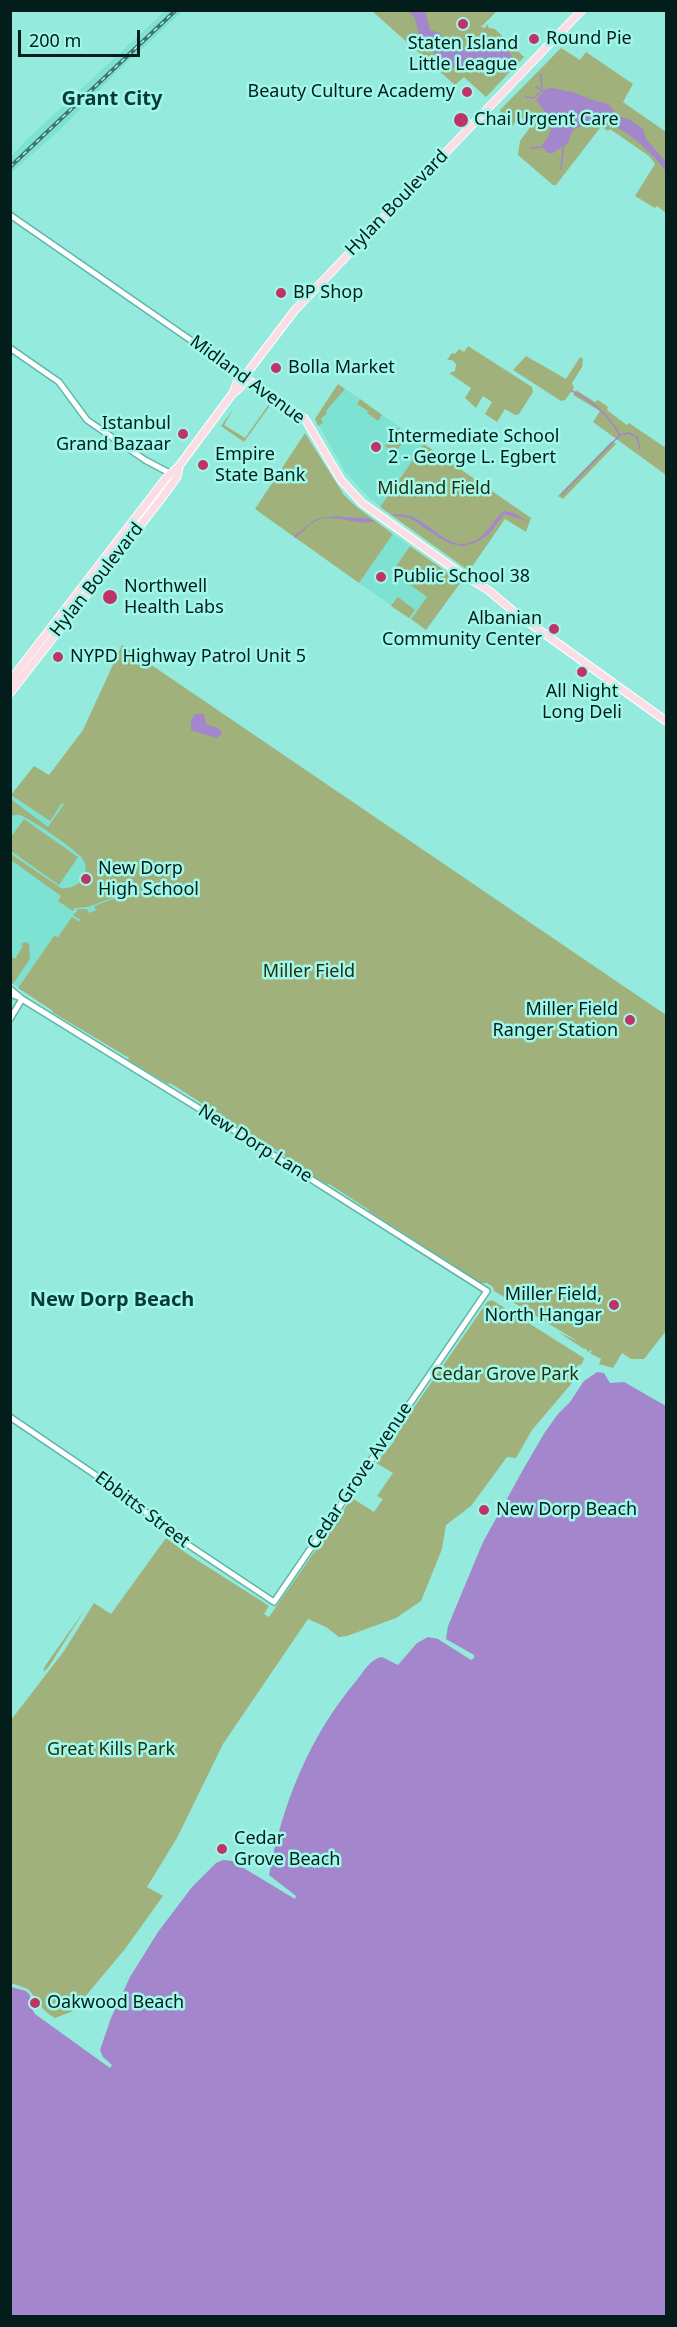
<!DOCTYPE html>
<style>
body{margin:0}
#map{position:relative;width:677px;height:2327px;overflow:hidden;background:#94ebdd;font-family:"Noto Sans",sans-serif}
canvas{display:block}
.frame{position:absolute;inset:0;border:12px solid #031e1a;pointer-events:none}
.scale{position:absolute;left:18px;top:30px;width:122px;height:27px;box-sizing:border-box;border:3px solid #031e1a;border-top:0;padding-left:8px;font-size:18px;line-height:21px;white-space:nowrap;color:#031e1a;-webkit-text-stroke:4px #a1f8ea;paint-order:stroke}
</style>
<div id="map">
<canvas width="677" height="2327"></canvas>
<div class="frame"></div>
<div class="scale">200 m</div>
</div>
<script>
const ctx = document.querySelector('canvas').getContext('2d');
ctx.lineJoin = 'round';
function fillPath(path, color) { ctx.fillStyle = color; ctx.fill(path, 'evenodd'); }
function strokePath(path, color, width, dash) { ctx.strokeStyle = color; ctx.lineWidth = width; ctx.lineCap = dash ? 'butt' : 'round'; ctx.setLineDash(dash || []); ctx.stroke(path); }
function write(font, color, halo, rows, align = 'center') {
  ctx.font = font + ' "Noto Sans",sans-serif'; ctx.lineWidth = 5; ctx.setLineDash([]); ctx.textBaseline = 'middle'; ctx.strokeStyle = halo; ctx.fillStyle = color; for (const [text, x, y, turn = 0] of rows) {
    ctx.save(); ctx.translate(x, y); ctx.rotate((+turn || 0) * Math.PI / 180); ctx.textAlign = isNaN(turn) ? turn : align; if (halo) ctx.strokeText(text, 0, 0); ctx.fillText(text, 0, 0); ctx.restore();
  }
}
fillPath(new Path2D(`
 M 165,11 L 183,11 L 122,67 L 61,129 L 11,173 L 11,157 L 22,144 Z
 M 338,384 L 424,444 L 380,507 L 369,498 L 346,473 L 315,419 Z
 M 393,534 L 410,546 L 392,572 L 427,597 L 411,619 L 359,583 Z
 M 34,766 L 52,778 L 161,894 L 22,990 L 11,982 L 10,796 Z`), '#7ee2d2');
fillPath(new Path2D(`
 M 372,11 L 497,11 L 481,27 L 485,28 L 487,24 L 489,28 L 495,29 L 524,57 L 486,97 L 464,77 L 455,85 Z
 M 561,48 L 580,60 L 586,52 L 633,84 L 623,102 L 666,132 L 666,213 L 657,206 L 655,208 L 635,196 L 655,164 L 649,156 L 610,129 L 608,131 L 602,127 L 600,128 L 556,185 L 553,185 L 518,155 L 520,141 L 531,126 L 520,117 L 512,126 L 501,117 L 500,110 Z
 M 468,346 L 532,387 L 533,392 L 519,414 L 515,415 L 505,409 L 497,422 L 485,414 L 492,402 L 483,396 L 476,408 L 465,398 L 471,388 L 449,373 L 455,371 L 456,364 L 452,360 L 447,360 L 452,353 L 455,354 L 459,349 L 464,352 Z
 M 526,356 L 566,379 L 580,357 L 583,359 L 582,367 L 572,383 L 574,388 L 565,400 L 561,401 L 513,370 Z
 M 338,384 L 345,389 L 326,411 L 327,413 L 321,419 L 323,423 L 318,426 L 315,419 Z
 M 576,390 L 595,402 L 598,400 L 608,407 L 607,410 L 627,425 L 629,423 L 666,448 L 666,475 L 593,422 L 600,411 L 573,395 Z
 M 360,399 L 382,415 L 378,421 L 367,413 L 368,411 L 357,404 Z
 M 269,404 L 271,404 L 244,442 L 221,426 L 234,408 L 224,425 L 245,438 Z
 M 398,428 L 408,436 L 395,453 L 385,446 Z
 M 305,433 L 344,495 L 358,508 L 393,534 L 359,583 L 255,509 Z
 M 612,441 L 616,444 L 563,499 L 558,496 Z
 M 424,444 L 531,518 L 526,532 L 505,519 L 469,571 L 380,507 Z
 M 410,546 L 461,582 L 426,630 L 411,619 L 427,597 L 392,572 Z
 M 398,597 L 415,610 L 409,618 L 391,606 Z
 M 122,645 L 666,1015 L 666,1331 L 644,1359 L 631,1359 L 622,1353 L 613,1368 L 599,1364 L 601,1359 L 590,1353 L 592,1351 L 591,1350 L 588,1352 L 585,1348 L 584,1349 L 558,1332 L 579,1342 L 494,1291 L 493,1287 L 487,1283 L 481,1283 L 369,1211 L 369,1210 L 329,1184 L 328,1185 L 285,1158 L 285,1156 L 253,1135 L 252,1137 L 206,1107 L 206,1106 L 170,1083 L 168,1084 L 128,1060 L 129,1058 L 52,1012 L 53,1011 L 18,988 L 54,936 L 58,937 L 72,917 L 79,921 L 81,920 L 73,915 L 78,910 L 76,909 L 87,909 L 89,913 L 96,910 L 94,906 L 123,895 L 148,891 L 125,890 L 123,894 L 88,907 L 75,908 L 73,911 L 58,901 L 61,896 L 11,860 L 11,854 L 61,888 C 78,890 93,874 82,858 C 76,850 35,822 24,817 C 20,814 15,815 11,816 L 12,800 L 48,827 L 64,804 L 62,803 L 50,821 L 11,795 L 34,766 L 49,775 L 83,730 Z
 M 24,819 L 78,857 L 59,885 L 11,851 L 11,837 Z
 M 26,942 L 29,944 L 30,959 L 13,984 L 11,982 L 11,959 L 12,957 L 15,959 L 23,946 L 21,944 Z
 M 492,1300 L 584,1358 L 582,1364 L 577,1366 L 579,1370 L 578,1376 L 532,1430 L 516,1458 L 507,1457 L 471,1506 L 446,1525 L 442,1549 L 421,1601 L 396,1618 L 347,1636 L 339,1637 L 326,1627 L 308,1619 L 223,1744 L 177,1838 L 147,1887 L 163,1896 L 125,1949 L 73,2011 L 55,2018 C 41,2011 38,2000 28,1989 L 11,1983 L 11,1720 L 64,1651 L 94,1603 L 111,1614 L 166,1538 L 186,1553 L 266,1604 L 269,1606 L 264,1614 L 269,1617 L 352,1498 L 374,1512 L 383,1499 L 377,1496 L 393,1473 L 376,1463 L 393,1443 L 404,1422 L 487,1302 Z
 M 86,1608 L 48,1668 L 43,1672 L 45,1666 Z`), '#a0b17c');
fillPath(new Path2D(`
 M 408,11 L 425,11 L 430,30 L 439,33 L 448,42 L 462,50 L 483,48 L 487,41 L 491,39 L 494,47 C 504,45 510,53 515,61 L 507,71 L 499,68 L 488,73 L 470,67 L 450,67 L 420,40 L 415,18 Z
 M 552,88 L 576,93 L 592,100 L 608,104 L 619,116 L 630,120 L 643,129 L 646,139 L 666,162 L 666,172 C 656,156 621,123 601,122 C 595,121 592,124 587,125 C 575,127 571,129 569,142 L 553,153 L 547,153 L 542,145 C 544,142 547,140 548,137 C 557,125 543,109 536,100 L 546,89 Z
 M 504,511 L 514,513 L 527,521 L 504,514 L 489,534 L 475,543 L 463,546 L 451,544 L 440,538 L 410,518 L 391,515 C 398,514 404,514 410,516 C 433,524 451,556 478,539 C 490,532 493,519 504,511 Z
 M 336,516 C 348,519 365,516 375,521 C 355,527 334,511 314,522 C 307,526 302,533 295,538 L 294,536 L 316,519 Z
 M 195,714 L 204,714 L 206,724 L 220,729 L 222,734 L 216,738 L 191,730 L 191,721 Z
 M 597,1372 L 604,1373 L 610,1383 L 624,1382 L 666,1406 L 666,2316 L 11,2316 L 11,1987 L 26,1991 L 30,1995 L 31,2007 L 35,2014 L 110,2068 L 112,2065 L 103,2057 L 100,2050 L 111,2018 L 130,1977 L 158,1932 L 192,1887 L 216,1863 L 223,1860 L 232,1861 L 295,1899 L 296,1896 L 269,1875 C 282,1805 309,1737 356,1681 C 363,1673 370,1659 382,1657 L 398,1665 L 417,1643 L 428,1637 L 438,1639 L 471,1660 L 474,1658 L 474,1655 L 446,1639 L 448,1626 L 483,1542 L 524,1468 L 545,1432 L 558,1414 L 570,1402 L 584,1381 Z`), '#a386cb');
strokePath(new Path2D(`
 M 536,87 L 545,92
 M 526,97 L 533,98 L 542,91 L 541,74
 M 530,148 L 544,147
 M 561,169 L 564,143
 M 572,391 C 594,402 608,415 620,435 L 628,433 L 637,437 L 640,449
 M 562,494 L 620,435`), '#a386cb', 1.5);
const minor = new Path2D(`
 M 10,215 L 244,377
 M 10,348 L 59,382 L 87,420 L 145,460 L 177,477
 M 10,989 L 22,999 L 229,1127 L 487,1291 L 274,1602 L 187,1544 L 113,1487 L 10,1417
 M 10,994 L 21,998
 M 10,1019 L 22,999`);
const major = new Path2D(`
 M 244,377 L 305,419 L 341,480 L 362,503 L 457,571 L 488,590 L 512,610
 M 233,393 C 240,389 243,385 244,377 L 295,310 L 582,10
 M 510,609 L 666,721
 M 10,681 L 166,478 L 179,466 L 233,393 L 238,380 L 244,377
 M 10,693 L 161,499 L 177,477 L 179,467`);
strokePath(minor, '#5eb5a8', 8);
strokePath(major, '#fff', 9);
strokePath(minor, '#fff', 5);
strokePath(major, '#fbdde5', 7);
const rail = new Path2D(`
 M 10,167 L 176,10`);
strokePath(rail, '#40746c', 4);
strokePath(rail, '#a1f8ea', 1.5, [4.5]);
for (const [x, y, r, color] of [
 [463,24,6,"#bf3367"],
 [534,39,6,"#bf3367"],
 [467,92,6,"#bf3367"],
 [461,120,8,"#bf3367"],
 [281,293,6,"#bf3367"],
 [276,368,6,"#bf3367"],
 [183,434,6,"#bf3367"],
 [376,447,6,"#bf3367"],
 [203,465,6,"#bf3367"],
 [381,577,6,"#bf3367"],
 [110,597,8,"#bf3367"],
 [554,629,6,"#bf3367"],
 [58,657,6,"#bf3367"],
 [582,672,6,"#bf3367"],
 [86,879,6,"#bf3367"],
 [630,1020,6,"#bf3367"],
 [614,1305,6,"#bf3367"],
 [484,1510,6,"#bf3367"],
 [222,1849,6,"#bf3367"],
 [35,2003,6,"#bf3367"]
]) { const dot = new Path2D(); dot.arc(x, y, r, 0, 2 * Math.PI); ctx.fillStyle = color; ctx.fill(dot); strokePath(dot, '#a1f8ea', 2); }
write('18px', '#031e1a', '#a1f8ea', [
 ["Round Pie",546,39],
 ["Staten Island",463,44,"center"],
 ["Little League",463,65,"center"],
 ["Beauty Culture Academy",455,92,"right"],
 ["Chai Urgent Care",474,120],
 ["BP Shop",293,293],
 ["Bolla Market",288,368],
 ["Istanbul",171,424,"right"],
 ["Grand Bazaar",171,445,"right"],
 ["Intermediate School",388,437],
 ["2 - George L. Egbert",388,458],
 ["Empire",215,455],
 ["State Bank",215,476],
 ["Public School 38",393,577],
 ["Northwell",124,587],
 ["Health Labs",124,608],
 ["Albanian",542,619,"right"],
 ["Community Center",542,640,"right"],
 ["NYPD Highway Patrol Unit 5",70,657],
 ["All Night",582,692,"center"],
 ["Long Deli",582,713,"center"],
 ["New Dorp",98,869],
 ["High School",98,890],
 ["Miller Field",618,1010,"right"],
 ["Ranger Station",618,1031,"right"],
 ["Miller Field,",602,1295,"right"],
 ["North Hangar",602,1316,"right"],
 ["New Dorp Beach",496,1510],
 ["Cedar",234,1839],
 ["Grove Beach",234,1860],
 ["Oakwood Beach",47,2003]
], 'left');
write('18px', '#031e1a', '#a1f8ea', [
 ["Hylan Boulevard",397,203,-46],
 ["Midland Avenue",247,380,36],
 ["Hylan Boulevard",97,580,-52],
 ["New Dorp Lane",255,1144,32],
 ["Cedar Grove Avenue",360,1476,-56],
 ["Ebbitts Street",142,1510,37]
]);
write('18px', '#252e0d', '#a1f8ea', [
 ["Midland Field",434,489],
 ["Miller Field",309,972],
 ["Cedar Grove Park",505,1375],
 ["Great Kills Park",111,1750]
]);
write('bold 20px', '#083b35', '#a1f8ea', [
 ["Grant City",112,99],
 ["New Dorp Beach",112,1300]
]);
</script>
